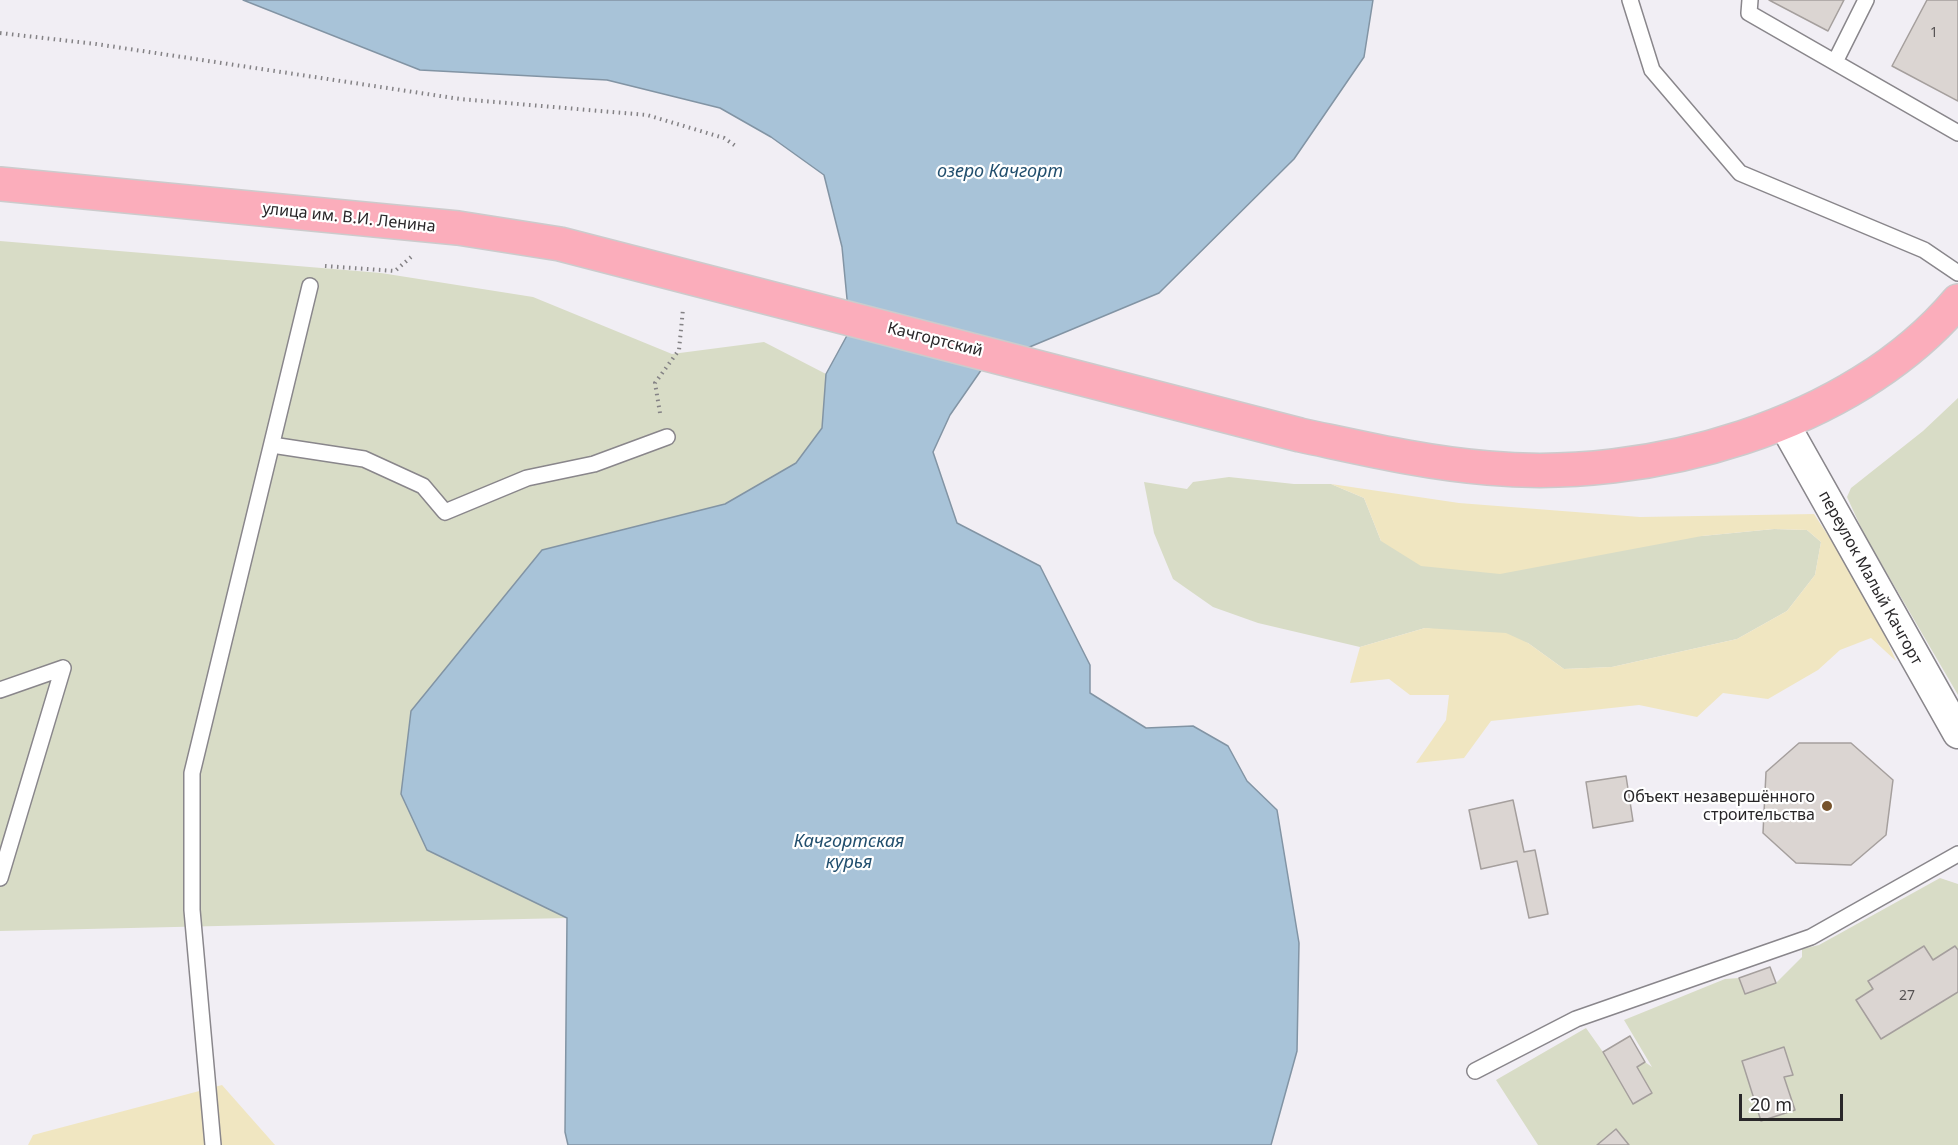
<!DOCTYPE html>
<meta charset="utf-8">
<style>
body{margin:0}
#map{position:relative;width:1958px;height:1145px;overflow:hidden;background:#f1eef4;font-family:"Noto Sans",sans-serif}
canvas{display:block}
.scale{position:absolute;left:1739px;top:1094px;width:104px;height:27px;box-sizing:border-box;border:3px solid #292729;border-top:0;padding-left:8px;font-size:18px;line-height:21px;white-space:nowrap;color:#292729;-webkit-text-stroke:4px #fff;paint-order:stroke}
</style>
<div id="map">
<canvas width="1958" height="1145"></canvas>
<div class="scale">20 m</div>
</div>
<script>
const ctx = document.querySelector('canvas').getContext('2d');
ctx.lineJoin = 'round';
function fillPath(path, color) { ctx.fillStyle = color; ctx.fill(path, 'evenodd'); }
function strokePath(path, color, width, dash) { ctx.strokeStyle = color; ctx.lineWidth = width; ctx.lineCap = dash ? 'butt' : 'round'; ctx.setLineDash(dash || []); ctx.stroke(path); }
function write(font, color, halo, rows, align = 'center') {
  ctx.font = font + ' "Noto Sans",sans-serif'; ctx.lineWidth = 4.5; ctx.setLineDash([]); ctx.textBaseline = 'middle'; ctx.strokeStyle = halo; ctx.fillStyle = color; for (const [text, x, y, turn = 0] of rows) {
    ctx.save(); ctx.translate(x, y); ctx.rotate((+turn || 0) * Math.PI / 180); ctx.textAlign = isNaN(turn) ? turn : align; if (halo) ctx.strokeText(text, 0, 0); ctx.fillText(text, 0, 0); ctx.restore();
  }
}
fillPath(new Path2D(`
 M 0,241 L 381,273 L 533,297 L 672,354 L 764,342 L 826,374 L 822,428 L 796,463 L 725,504 L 542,550 L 493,611 L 427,850 L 567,918 L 0,931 Z
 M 1958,398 L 1958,695 L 1864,534 L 1847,497 L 1851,488 L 1923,431 Z
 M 1229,477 L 1294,484 L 1331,484 L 1364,498 L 1381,541 L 1702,536 L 1774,529 L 1807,530 L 1821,542 L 1815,575 L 1787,611 L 1737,639 L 1612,667 L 1564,669 L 1528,643 L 1425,628 L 1360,647 L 1258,623 L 1213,607 L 1173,579 L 1154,533 L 1144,482 L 1187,489 L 1193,482 Z
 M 1940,878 L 1958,884 L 1958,950 L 1955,946 L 1933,960 L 1924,946 L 1868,980 L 1873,989 L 1856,1000 L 1881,1039 L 1958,992 L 1958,1145 L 1538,1145 L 1496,1080 L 1586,1028 L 1603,1052 L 1630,1036 L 1645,1062 L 1652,1067 L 1624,1020 L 1725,979 L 1739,978 L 1745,994 L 1776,983 L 1802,957 L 1802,949 L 1819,945 ZM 1784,1048 L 1793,1074 L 1784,1077 L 1795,1110 L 1762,1121 L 1742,1061 Z`), '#d8dcc6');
fillPath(new Path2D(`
 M 1331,484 L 1459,503 L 1640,517 L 1814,514 L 1867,595 L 1896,661 L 1871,638 L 1840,650 L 1818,670 L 1768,699 L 1723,693 L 1697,717 L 1639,705 L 1491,721 L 1464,758 L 1416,763 L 1446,720 L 1449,695 L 1410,695 L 1389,679 L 1350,683 L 1360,647 L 1425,628 L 1506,633 L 1528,643 L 1564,669 L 1612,667 L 1737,639 L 1787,611 L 1815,575 L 1821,542 L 1807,530 L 1774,529 L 1702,536 L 1500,574 L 1421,566 L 1381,541 L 1364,498 Z
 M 222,1085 L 275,1145 L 28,1145 L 33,1135 Z`), '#f0e6c1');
const water = new Path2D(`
 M 243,0 L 1373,0 L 1364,57 L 1294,159 L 1159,293 L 984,366 L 950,415 L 933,452 L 957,523 L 1040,566 L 1090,665 L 1090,693 L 1146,728 L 1193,726 L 1228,746 L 1247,781 L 1277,810 L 1299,943 L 1297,1051 L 1271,1145 L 568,1145 L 565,1132 L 567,918 L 427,850 L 401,794 L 411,711 L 542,550 L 725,504 L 796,463 L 822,428 L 826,374 L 850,330 L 842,247 L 824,175 L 771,137 L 720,108 L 607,80 L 420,70 Z`);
fillPath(water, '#a8c3d8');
strokePath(water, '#8294a4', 1.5);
const building = new Path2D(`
 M 1769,0 L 1844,0 L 1828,31 Z
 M 1927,0 L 1958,0 L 1958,101 L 1892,66 Z
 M 1799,743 L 1851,743 L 1893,780 L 1886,835 L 1851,865 L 1796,863 L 1763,833 L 1766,772 Z
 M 1626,776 L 1633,821 L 1593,828 L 1586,782 Z
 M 1513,800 L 1524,852 L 1535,850 L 1548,914 L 1529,918 L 1517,861 L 1481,869 L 1469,810 Z
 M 1924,946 L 1933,960 L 1955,946 L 1958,950 L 1958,992 L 1881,1039 L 1856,1000 L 1873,989 L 1868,981 Z
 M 1770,967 L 1776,983 L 1745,994 L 1739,978 Z
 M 1630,1036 L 1645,1062 L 1637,1067 L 1652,1093 L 1633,1104 L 1603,1052 Z
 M 1784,1047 L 1793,1075 L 1784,1077 L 1795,1110 L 1761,1121 L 1742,1061 Z
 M 1616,1129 L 1629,1145 L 1597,1145 Z`);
fillPath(building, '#dbd5d2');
strokePath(building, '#a59f9d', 1.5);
const service = new Path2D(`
 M 1630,0 L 1652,70 L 1740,173 L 1924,250 L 1958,273
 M 1750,0 L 1749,13 L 1958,133
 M 1835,62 L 1866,0
 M 272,445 L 364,459 L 423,486 L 445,512 L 527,478 L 594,464 L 667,437
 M 0,690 L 63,668
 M 0,878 L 63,668
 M 1475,1071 L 1576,1019 L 1811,937 L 1958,854
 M 213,1145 L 192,910 L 192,773 L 310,286`);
const minor = new Path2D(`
 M 1783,422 L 1958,733`);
const primary = new Path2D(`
 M 0,184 L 458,228 L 560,244 L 1300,435 C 1362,448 1424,463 1488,468 C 1647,483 1852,427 1958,301`);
strokePath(service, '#89868b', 18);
strokePath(minor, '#89868b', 33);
strokePath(primary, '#cccbcc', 36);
strokePath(new Path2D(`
 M 0,33 L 96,44 L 460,99 L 647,115 L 724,138 L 737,147
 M 325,266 L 395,271 L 411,257
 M 660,413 L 655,383 L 679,350 L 683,309`), '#848285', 4, [1.5, 4.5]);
strokePath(service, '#fff', 15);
strokePath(minor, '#fff', 30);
strokePath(primary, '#fbadbb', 33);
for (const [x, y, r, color] of [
 [1827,806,6,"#77532c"]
]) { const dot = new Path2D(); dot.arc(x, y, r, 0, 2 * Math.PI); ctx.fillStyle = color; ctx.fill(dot); strokePath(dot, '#fff', 2); }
write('14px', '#565253', null, [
 ["1",1934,33],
 ["27",1907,996]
]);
write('16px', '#292729', '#fff', [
 ["улица им. В.И. Ленина",349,218,6],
 ["Качгортский",935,340,14],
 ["переулок Малый Качгорт",1870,578,61]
]);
write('16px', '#292729', '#fff', [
 ["Объект незавершённого",1815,797],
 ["строительства",1815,815]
], 'right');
write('italic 18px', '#224f6e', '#fff', [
 ["озеро Качгорт",1000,172],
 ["Качгортская",849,842],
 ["курья",849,863]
]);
</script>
